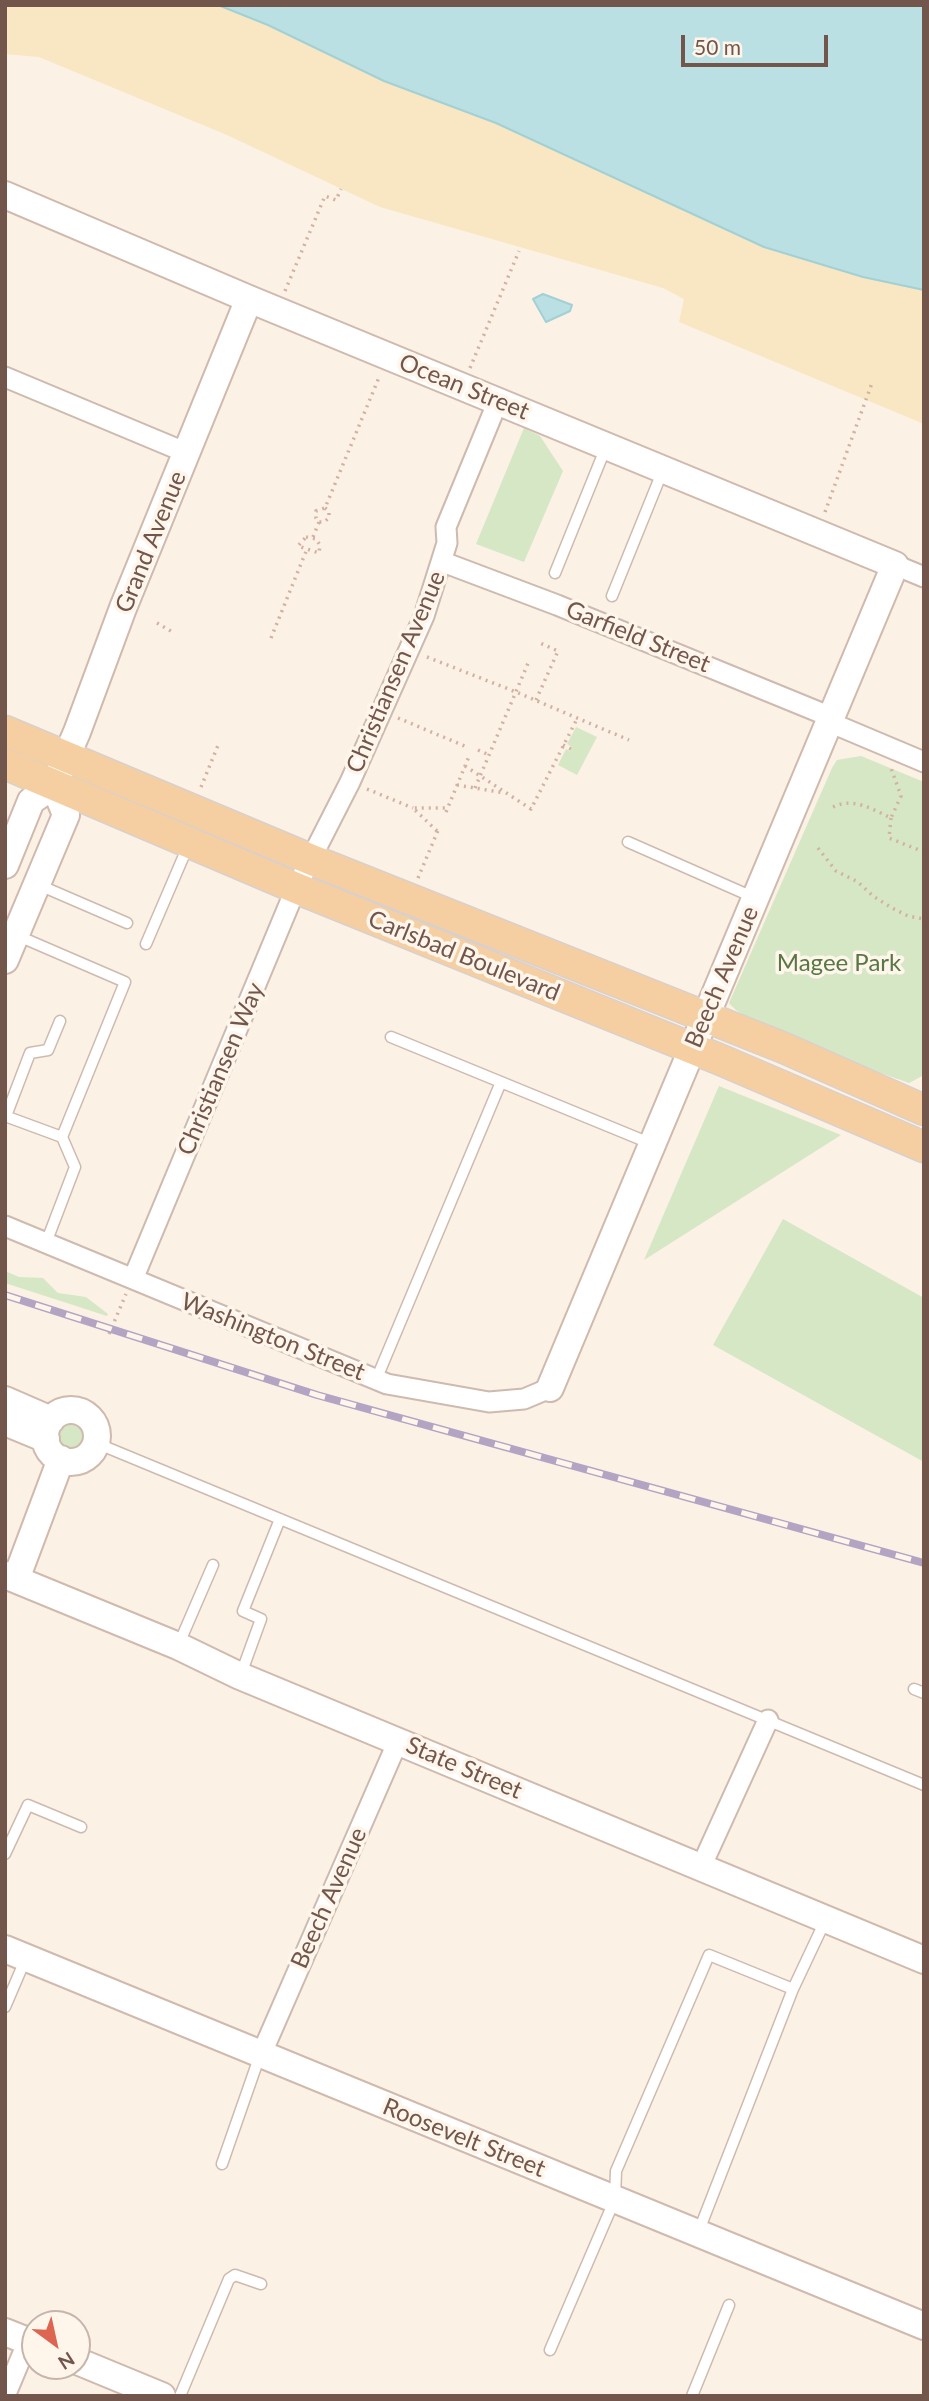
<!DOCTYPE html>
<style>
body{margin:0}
#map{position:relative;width:929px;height:2401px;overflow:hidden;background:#fbf1e5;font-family:Lato,sans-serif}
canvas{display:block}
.frame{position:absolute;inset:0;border:7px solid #72564c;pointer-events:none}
.north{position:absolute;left:21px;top:2310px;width:70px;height:70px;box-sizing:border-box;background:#fef5eb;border:2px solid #c6b5ab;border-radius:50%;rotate:147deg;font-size:19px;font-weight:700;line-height:28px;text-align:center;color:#72564c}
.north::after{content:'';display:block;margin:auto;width:24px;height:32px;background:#dc6652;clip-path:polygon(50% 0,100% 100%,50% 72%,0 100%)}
.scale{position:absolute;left:681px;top:35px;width:147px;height:32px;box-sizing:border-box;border:4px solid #72564c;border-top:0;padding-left:9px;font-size:21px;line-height:24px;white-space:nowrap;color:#72564c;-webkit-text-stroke:5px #fef5eb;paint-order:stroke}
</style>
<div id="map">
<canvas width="929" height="2401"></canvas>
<div class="frame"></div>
<div class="north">N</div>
<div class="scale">50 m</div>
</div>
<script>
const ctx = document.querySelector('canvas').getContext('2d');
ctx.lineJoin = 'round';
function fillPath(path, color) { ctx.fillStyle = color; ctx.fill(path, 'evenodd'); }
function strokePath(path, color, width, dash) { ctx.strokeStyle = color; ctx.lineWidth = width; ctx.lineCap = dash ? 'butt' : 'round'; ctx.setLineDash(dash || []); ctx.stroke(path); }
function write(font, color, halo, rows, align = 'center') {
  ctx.font = font + ' Lato,sans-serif'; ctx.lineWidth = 7; ctx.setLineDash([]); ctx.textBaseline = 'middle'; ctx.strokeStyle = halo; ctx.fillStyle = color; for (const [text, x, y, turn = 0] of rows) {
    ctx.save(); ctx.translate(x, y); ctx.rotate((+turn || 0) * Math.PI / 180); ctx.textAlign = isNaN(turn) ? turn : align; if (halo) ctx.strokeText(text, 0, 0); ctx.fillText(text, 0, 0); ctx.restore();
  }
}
fillPath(new Path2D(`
 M 524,428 L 540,436 L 563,471 L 524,562 L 476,544 Z
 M 576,727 L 597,737 L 577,775 L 558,765 L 566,749 L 570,751 L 572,747 L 567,744 Z
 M 861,756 L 924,782 L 924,1075 L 909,1083 C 871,1069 750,1030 729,1003 L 832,768 L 837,760 Z
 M 719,1086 L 841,1135 L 644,1260 Z
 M 783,1219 L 924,1298 L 924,1462 L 713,1345 Z
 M 5,1271 L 19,1277 L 43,1278 L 58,1293 L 86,1297 L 108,1314 L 107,1316 L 5,1283 Z
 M58 1436a13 13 0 1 1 26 0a13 13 0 1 1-26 0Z`), '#d6e7c5');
fillPath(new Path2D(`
 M 5,5 L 218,5 L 268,25 L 384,81 L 496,123 L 764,247 L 863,277 L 924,290 L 924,424 L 679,322 L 684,299 L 663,288 L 380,207 L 227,135 L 39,57 L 5,54 Z`), '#f8e7c2');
const water = new Path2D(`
 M 218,5 L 924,5 L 924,290 L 863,277 L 764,247 L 496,123 L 384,81 L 268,25 Z
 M 543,294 L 572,305 L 570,311 L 546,322 L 533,299 Z`);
fillPath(water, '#bbe0e3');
strokePath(water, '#a2d0d4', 2);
const lane = new Path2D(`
 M 555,573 L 606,447
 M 612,596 L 663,470
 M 628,842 L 755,898
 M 39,885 L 127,923
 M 146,944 L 188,846
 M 391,1037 L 652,1144
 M 5,1116 L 62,1137 L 125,982 L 16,935
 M 6,1116 L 30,1053 L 48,1050 L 60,1021
 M 46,1243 L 75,1167 L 62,1137
 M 376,1380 L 501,1082
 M 96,1443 L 924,1785
 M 178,1646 L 213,1565
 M 241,1674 L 261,1619 L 243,1611 L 280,1519
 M 914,1689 L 924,1693
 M 5,1854 L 28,1805 L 81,1827
 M 793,1989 L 826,1919
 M 5,2007 L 26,1958
 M 222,2164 L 260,2055
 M 550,2350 L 615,2199 L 616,2171 L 709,1955 L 793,1989 L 698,2233
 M 180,2396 L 229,2279 L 235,2275 L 261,2284
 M 692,2396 L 729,2305`);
const street = new Path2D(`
 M 5,377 L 187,453
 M 443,562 L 557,605 L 831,717
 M 895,565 L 924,577
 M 829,722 L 924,762
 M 5,1226 L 387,1384 L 489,1402 L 524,1399 L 550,1388
 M 133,1279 L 296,888 L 350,782 L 424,616 L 447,543 L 446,527 L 498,401
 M 701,1867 L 768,1720
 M 261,2055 L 398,1741
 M 5,2396 L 28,2341`);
const secondary = new Path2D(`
 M 5,195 L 249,299 L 895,565 L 550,1388
 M 5,865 L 31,801 L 54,785 L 77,732 L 123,608 L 249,299
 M 5,960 L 66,815 L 54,785
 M 5,1400 L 51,1420
 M45 1436a26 26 0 1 1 52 0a26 26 0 1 1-52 0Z
 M 5,1422 L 46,1439
 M 5,1575 L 178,1646 L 240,1676 L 924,1960
 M 16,1579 L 61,1459
 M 5,1949 L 924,2326
 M 5,2332 L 35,2344
 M 77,2361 L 162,2396`);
const primary = new Path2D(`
 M 5,731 L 312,860 L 784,1048 L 924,1110
 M 5,764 L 296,888 L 721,1060 L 924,1147`);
strokePath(lane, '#cebaaf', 13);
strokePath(street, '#cebaaf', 23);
strokePath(secondary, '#d0b9ad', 30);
strokePath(primary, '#d8d0cd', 33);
strokePath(new Path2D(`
 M 285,291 L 325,196 L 336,200 L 341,189
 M 470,368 L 519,251
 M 325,508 L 329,511 L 329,518 L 324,522 L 319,522 L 316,518 L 316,511 L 325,508 L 380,375
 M 825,512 L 872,383
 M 306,537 L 316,539 L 320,545 L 319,553 L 298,546 Z
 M 313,537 L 319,522
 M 157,623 L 174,633
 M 271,638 L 307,549
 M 427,657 L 516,692 L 629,740
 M 536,700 L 558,651 L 540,643
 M 398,718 L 467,747
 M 563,745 L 571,749
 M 478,750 L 489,755
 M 465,766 L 531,809 L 577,719
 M 457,785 L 505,793
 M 201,787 L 219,743
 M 475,788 L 529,661
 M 367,789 L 413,808
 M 833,807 C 853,797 872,809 891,818 L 901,796 L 891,768
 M 446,812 L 470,754
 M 891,818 L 889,838 L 924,852
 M 437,831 L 413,808 L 447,808
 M 818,848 L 836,871 L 858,882 L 873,896 L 892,908 L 908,916 L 924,919
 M 418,878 L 439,828
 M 109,1334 L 126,1294`), '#d3b1a2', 3.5, [2, 5]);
strokePath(lane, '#fff', 10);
strokePath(street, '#fff', 19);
strokePath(secondary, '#fff', 26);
strokePath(primary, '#f5cfa2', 30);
const rail = new Path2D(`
 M 5,1295 L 317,1395 L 924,1563`);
strokePath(rail, '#b3a4c3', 8);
strokePath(rail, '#fef5eb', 5, [16]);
write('24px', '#72564c', '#fef5eb', [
 ["Ocean Street",464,387,22],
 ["Grand Avenue",151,542,-68],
 ["Garfield Street",638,637,22],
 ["Christiansen Avenue",396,672,-67],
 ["Carlsbad Boulevard",464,956,22],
 ["Beech Avenue",722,977,-67],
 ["Christiansen Way",221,1069,-67],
 ["Washington Street",273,1337,22],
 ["State Street",464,1768,23],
 ["Beech Avenue",329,1898,-66],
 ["Roosevelt Street",464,2138,22]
]);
write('24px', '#587745', '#fef5eb', [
 ["Magee Park",839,963]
]);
</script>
